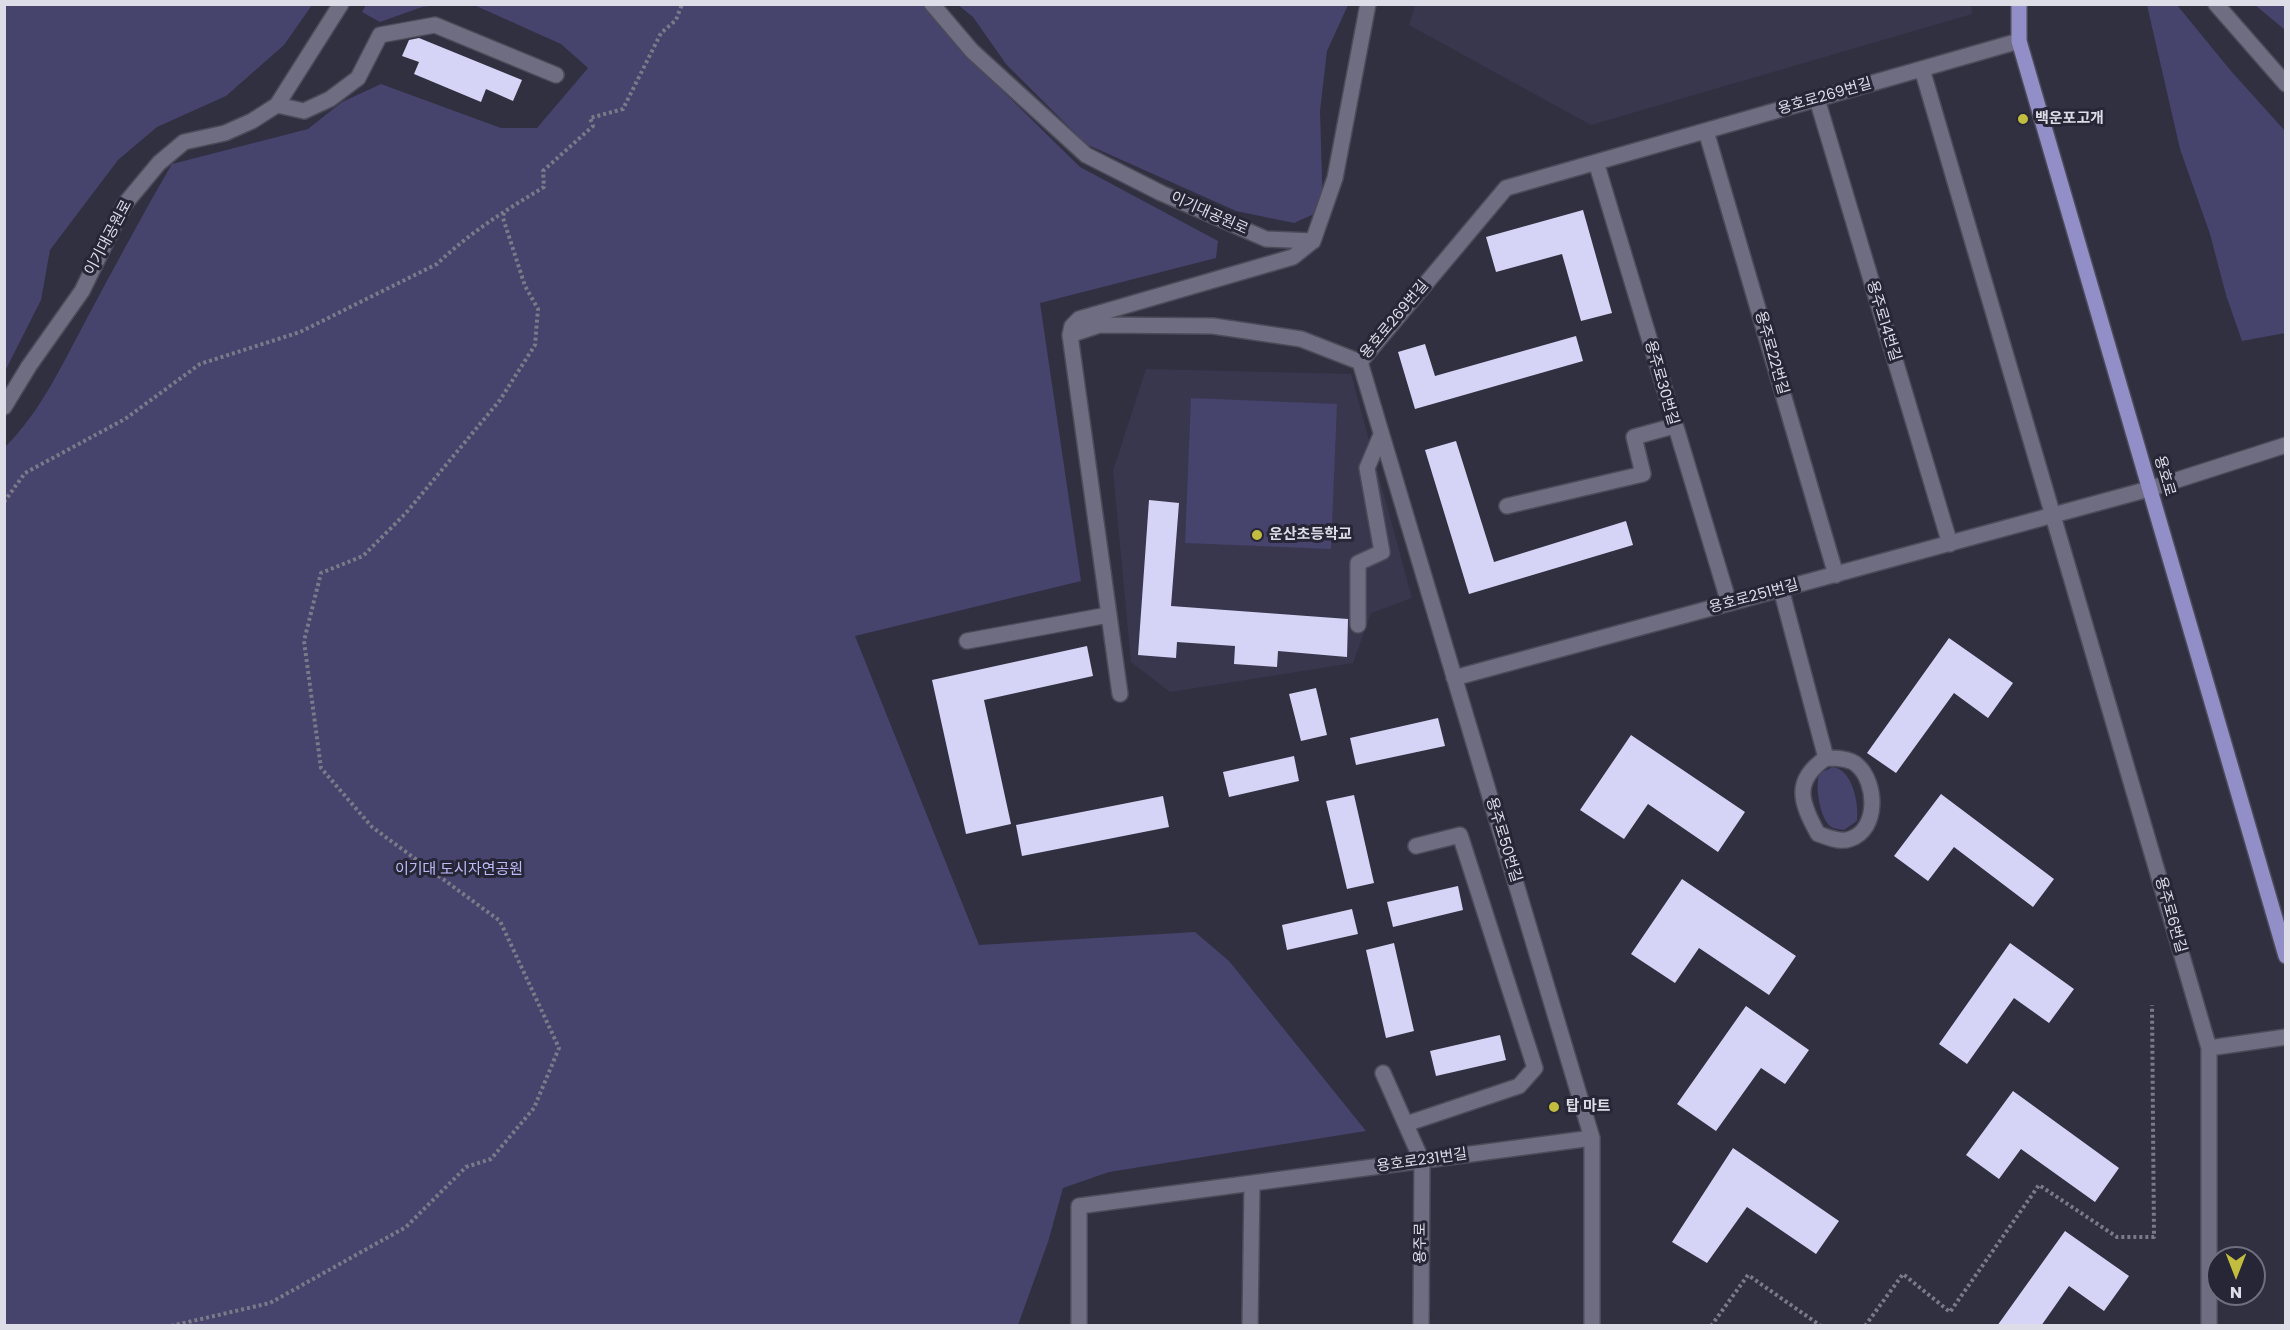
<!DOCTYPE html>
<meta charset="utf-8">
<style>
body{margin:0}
#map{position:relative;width:2290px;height:1330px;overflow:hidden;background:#313041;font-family:Poppins,sans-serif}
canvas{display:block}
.frame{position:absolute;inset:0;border:6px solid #dddde8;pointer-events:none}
.north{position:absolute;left:2206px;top:1246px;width:60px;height:60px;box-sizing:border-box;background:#272637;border:2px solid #706f7e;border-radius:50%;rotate:180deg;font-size:16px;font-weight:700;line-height:24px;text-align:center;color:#dddde8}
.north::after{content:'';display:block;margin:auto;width:21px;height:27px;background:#c3bd3f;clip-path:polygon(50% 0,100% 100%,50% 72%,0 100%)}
</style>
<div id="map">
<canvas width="2290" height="1330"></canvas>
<div class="frame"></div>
<div class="north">N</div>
</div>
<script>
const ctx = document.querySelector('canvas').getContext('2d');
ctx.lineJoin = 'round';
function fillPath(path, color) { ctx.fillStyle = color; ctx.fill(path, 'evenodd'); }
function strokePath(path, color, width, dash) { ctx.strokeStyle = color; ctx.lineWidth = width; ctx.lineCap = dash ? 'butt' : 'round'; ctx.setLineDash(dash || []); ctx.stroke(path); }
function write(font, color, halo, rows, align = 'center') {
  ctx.font = font + ' Poppins,"Noto Sans KR",sans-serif'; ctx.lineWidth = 6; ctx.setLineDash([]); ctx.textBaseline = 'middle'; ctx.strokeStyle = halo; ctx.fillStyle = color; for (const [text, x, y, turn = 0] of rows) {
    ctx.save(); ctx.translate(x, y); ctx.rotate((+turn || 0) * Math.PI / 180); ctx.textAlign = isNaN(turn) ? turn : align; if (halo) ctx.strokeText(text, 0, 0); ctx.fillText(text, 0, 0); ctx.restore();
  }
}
fillPath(new Path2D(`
 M 1415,5 L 1971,4 L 1972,14 L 1591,125 L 1409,25 Z
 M 1146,369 L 1351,374 L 1412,598 L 1371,613 L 1353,663 L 1170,692 L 1131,662 L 1113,471 Z`), '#38374e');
fillPath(new Path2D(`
 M 5,4 L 312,5 L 284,45 L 226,96 L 157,127 L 118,160 L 50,250 L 41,300 L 5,371 Z
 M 366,5 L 366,4 L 438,5 L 422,7 L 380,22 L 362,12 Z
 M 474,5 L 923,5 L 965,54 L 1080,167 L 1218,241 L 1216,258 L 1040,303 L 1081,581 L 855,636 L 979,945 L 1195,932 L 1229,961 L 1366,1131 L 1109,1172 L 1063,1188 L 1048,1242 L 1018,1325 L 5,1326 L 5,447 C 40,413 63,363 86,320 C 114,268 142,215 172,164 L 308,129 L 342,102 L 381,84 L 501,128 L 537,128 L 588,68 L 561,44 Z
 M 958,5 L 1348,5 L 1327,51 L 1320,111 L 1323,210 L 1294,223 L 1236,211 L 1086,144 L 1006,64 L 973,17 Z
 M 2147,5 L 2177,5 L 2231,71 L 2285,131 L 2285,333 L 2242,341 L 2226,295 L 2210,234 L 2180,149 Z
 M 2255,5 L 2285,5 L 2285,31 L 2285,30 Z
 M 1191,398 L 1337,404 L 1331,549 L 1185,543 Z
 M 1833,767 C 1853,770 1859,804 1857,821 L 1844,830 C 1840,829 1833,829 1830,826 C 1820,818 1814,783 1820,773 Z`), '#46436c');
fillPath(new Path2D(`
 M 419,38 L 522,80 L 513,101 L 486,89 L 481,102 L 414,74 L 419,62 L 402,56 L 409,40 Z
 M 1583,210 L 1612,313 L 1581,321 L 1562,254 L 1496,272 L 1486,237 Z
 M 1576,336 L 1583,361 L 1415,409 L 1398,352 L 1425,344 L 1435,376 Z
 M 1456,441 L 1494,562 L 1626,521 L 1633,545 L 1469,594 L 1425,450 Z
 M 1149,500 L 1179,503 L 1171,606 L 1348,619 L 1347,657 L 1278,651 L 1277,667 L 1234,664 L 1235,646 L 1177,642 L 1176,658 L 1138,655 Z
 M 1949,638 L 2013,683 L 1988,718 L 1954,693 L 1896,773 L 1867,753 Z
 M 1087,646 L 1093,676 L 984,700 L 1011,824 L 966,834 L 932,680 Z
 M 1316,688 L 1327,735 L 1301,741 L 1289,694 Z
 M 1438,718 L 1445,746 L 1356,765 L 1350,738 Z
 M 1631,735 L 1745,812 L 1718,852 L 1648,804 L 1624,839 L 1580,810 Z
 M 1294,756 L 1299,781 L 1229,797 L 1223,772 Z
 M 1941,794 L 2054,879 L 2033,907 L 1954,847 L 1928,881 L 1894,856 Z
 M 1354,795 L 1374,883 L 1347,889 L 1326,801 Z
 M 1163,796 L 1169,827 L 1022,856 L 1016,825 Z
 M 1682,879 L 1796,956 L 1769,995 L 1699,948 L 1675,983 L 1631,954 Z
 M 1458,886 L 1463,910 L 1393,927 L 1387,902 Z
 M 1352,909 L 1358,934 L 1287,950 L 1282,925 Z
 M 1394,943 L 1414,1031 L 1386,1038 L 1366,950 Z
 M 2010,943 L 2074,989 L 2049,1023 L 2014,998 L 1967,1064 L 1939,1044 Z
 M 1746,1006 L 1809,1050 L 1785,1084 L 1761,1068 L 1716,1131 L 1677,1104 Z
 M 1500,1035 L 1506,1060 L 1436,1076 L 1430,1051 Z
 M 2013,1091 L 2119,1168 L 2095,1202 L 2021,1149 L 1999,1179 L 1966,1155 Z
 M 1733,1148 L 1839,1221 L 1816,1254 L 1747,1207 L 1707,1263 L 1672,1242 Z
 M 2065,1231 L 2129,1276 L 2104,1311 L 2069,1286 L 2041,1326 L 1997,1326 Z`), '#d5d4f6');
const minor = new Path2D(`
 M 932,4 L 972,51 L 1086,155 L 1161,193 L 1266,239 L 1313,241 L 1335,178 L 1368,4
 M 2216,4 L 2286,84
 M 1922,69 L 2209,1048 L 2209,1326
 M 1817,99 L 1950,544
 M 277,105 L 304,111 L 330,99 L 358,78 L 380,35 L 435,25 L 556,75
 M 1706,131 L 1836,575
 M 1596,162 L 1729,603
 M 1070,335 L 1072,326 L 1079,319 L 1293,257 L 1313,241
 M 1360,362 L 1592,1138 L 1592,1326
 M 1360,362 L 1506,188 L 2019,41
 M 4,407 L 29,366 L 82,291 L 124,205 L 159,163 L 184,142 L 225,133 L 252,121 L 277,105 L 341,4
 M 1507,506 L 1643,474 L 1634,437 L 1674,426
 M 1781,589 L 1826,758
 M 1358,625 L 1358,563 L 1382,552 L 1367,468 L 1381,435
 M 967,641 L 1108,615
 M 1454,678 L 2149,489 L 2286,445
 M 1120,694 L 1070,335 L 1100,325 L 1213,326 L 1301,339 L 1360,362
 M 1826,758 C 1835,758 1850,758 1857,765 C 1877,782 1879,830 1850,839 C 1840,843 1828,837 1818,834 C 1801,803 1792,781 1826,758 Z
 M 2209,1048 L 2286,1037
 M 1383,1073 L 1422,1161 L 1421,1326
 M 1406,1124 L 1519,1086 L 1535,1068 L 1460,835 L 1416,846
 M 1079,1326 L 1079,1206 L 1592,1138
 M 1250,1326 L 1252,1183`);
const major = new Path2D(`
 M 2019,4 L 2019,41 L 2286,956`);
strokePath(minor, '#4c4b59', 18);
strokePath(major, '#4c4b59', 18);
strokePath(new Path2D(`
 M 4,502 L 25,473 L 125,419 L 200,364 L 300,332 L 437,264 C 469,233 506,210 544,187 L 543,171 L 593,126 L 590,118 L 623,109 L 661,33 L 676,20 L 682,4
 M 171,1326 L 270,1303 L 406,1227 L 466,1167 L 491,1159 L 534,1108 L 559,1048 L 500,921 L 372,827 L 321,768 L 304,641 L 321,573 L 363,556 L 406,513 L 500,400 L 535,345 L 538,309 L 525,286 L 503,218 L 504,211
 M 1711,1326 L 1748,1275 L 1821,1326
 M 1865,1326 L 1903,1274 L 1950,1312 L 2039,1185 L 2117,1237 L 2154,1237 L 2152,1005`), '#7b7a89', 4, [3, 3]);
strokePath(minor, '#6e6d81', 15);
strokePath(major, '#928ec7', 15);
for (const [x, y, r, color] of [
 [2023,119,6,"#c3bd3f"],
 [1257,535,6,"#c3bd3f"],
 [1554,1107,6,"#c3bd3f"]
]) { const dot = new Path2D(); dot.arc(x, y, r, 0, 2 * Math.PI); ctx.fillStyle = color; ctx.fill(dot); strokePath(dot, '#272637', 2); }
write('15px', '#dddde8', '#272637', [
 ["용호로269번길",1825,97,-16],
 ["이기대공원로",1209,214,24],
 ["이기대공원로",109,238,-62],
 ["용호로269번길",1395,320,-50],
 ["용주로14번길",1883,321,73],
 ["용주로22번길",1771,353,74],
 ["용주로30번길",1661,383,74],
 ["용호로",2164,476,74],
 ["용호로251번길",1754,597,-15],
 ["용주로50번길",1503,840,73],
 ["용주로6번길",2170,915,74],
 ["용호로231번길",1422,1161,-8],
 ["용주로",1421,1243,-90]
]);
write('bold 15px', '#dddde8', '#272637', [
 ["백운포고개",2035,119],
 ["운산초등학교",1269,535],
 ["탑 마트",1566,1107]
], 'left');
write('15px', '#bdbaf7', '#272637', [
 ["이기대 도시자연공원",459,870]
]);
</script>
